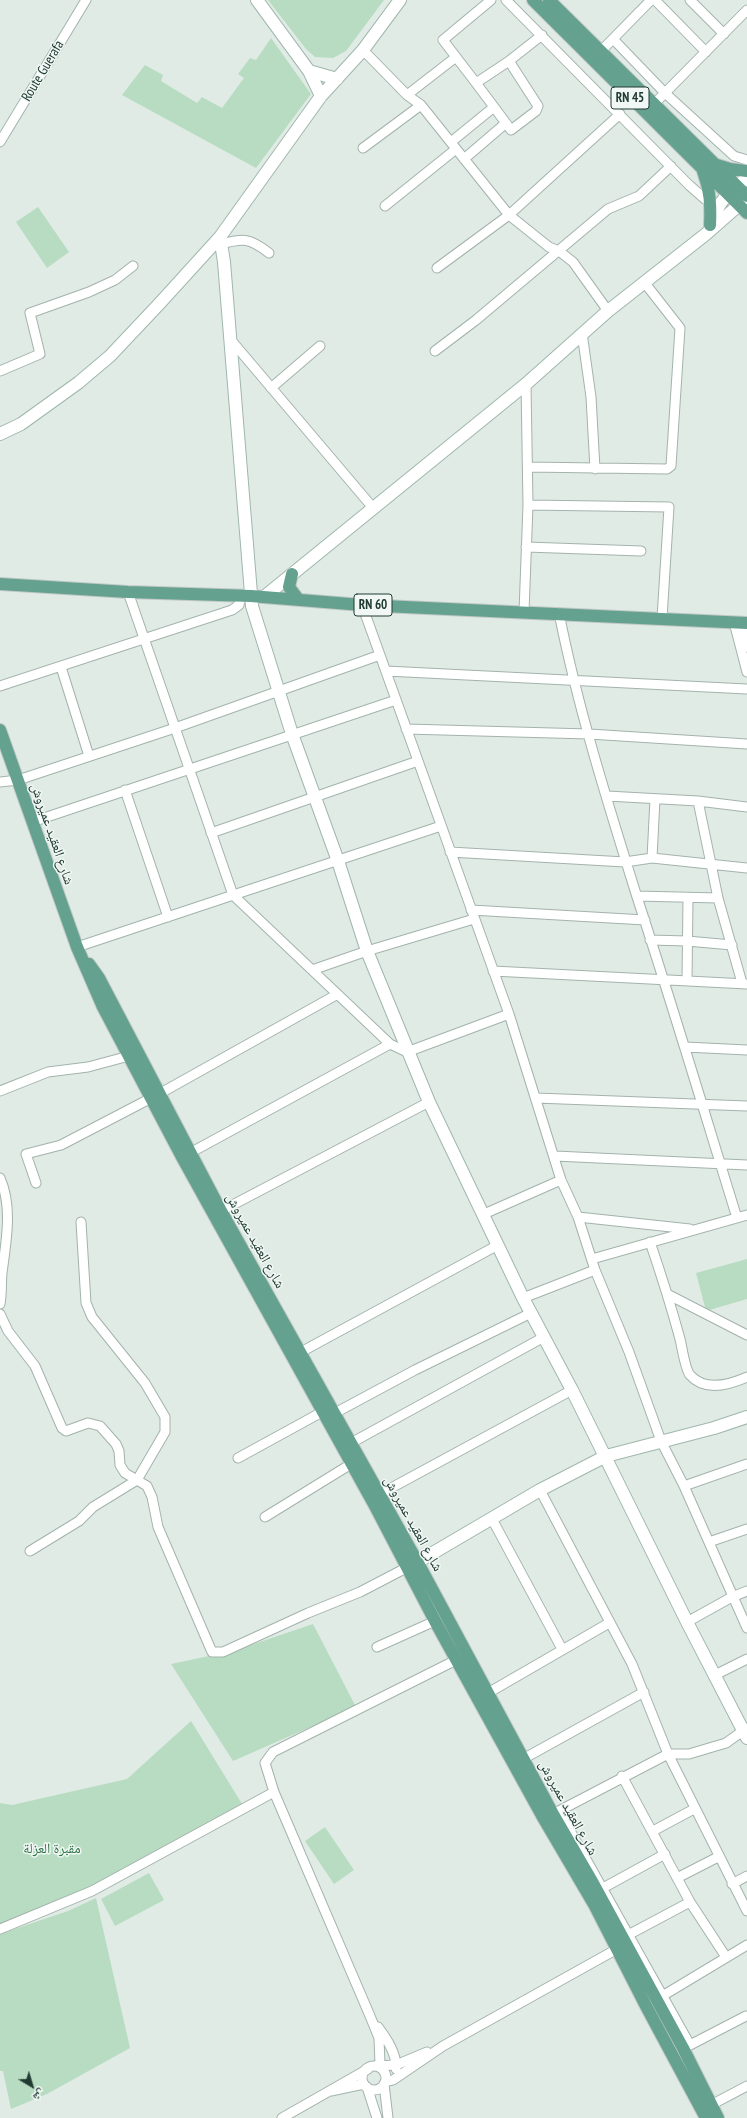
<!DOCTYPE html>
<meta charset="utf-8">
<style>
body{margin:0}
#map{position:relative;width:747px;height:2118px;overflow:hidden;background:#e0ebe5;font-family:"PT Sans Narrow","Noto Naskh Arabic",sans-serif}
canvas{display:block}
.north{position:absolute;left:12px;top:2066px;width:40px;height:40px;-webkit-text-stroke:3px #f0f7f4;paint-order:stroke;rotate:142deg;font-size:11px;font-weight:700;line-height:16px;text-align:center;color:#213b33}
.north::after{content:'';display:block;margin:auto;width:14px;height:18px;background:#213b33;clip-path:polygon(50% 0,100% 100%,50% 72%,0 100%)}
</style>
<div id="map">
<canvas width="747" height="2118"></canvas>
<div class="north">ش</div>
</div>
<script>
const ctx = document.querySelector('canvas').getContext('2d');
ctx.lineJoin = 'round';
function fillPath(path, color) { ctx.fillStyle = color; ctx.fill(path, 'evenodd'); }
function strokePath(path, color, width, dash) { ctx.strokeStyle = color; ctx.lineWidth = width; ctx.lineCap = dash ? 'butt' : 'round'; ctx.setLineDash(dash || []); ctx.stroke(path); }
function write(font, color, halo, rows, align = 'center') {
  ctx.font = font + ' "PT Sans Narrow","Noto Naskh Arabic",sans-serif'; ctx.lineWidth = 3; ctx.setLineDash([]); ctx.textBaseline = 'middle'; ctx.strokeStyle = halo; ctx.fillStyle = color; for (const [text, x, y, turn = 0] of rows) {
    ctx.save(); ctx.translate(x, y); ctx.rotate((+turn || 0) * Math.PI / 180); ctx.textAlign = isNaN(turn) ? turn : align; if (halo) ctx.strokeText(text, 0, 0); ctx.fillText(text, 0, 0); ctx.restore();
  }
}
fillPath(new Path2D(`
 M 268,0 L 384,0 L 346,51 L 333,58 L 315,57 L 306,49 Z
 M 271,38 L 311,94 L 256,168 L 122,95 L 145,65 L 163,75 L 161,81 L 197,103 L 202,97 L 222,108 L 244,78 L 238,74 L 250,58 L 256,60 Z
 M 38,207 L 69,252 L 47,268 L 16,222 Z
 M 747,1259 L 747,1299 L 706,1311 L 696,1273 Z
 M 313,1624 L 356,1707 L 233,1761 L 171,1664 L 233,1651 Z
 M 191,1721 L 244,1807 L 94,1887 L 0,1925 L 0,1803 L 12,1805 L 127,1779 Z
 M 325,1827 L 354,1870 L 334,1884 L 305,1841 Z
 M 149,1873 L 164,1900 L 115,1926 L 101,1899 Z
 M 96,1898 L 130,2048 L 47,2094 L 11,2109 L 3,2071 L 0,2071 L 0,1934 L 68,1911 Z`), '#b8dcc1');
const street = new Path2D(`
 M 506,0 L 689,185 L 705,199 L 710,198
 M 655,0 L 706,52
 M 690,0 L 724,34
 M 614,40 L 665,93 L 734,156 L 747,160
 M 363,50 L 407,95 L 421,105 L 509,215 L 549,247 L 559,251 L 573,262 L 608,311
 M 600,52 L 651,0
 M 456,57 L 443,40 L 491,0
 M 407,95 L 456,57 L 476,83 L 509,61 L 542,35
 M 655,103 L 747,10
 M 494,107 L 511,130 L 536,111 L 538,106 L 509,61
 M 0,142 L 86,0
 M 451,142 L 494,107 L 476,83
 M 363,148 L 421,105
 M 464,159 L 506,123
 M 385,206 L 456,149
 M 221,244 C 244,238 250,238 269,253
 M 437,268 L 509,215 L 620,114
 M 582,333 L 591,397 L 595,469
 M 230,339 L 374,509
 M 435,351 L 476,320 L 608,209 L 639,196 L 671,166
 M 0,371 L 40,354 L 30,313 L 89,292 L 115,280 L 133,266
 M 271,388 L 320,346
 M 528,467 L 667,469 L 671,466 L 680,328 L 644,282
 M 528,505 L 669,507 L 662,618
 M 526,547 L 641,551
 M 128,592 L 233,895 L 390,1044
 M 362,605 L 509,1014 L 561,1180 L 578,1217 L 595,1270 L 629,1352 L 661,1441 L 684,1486 L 747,1628
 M 524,612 L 528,505 L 526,384
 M 559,613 C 578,709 608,804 637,897 C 672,1004 704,1111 737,1218
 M 734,622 L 747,672
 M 741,623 L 747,647
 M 61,667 L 89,756
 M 386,671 L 747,689
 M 0,686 L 232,610 L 239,605 L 241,596
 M 406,729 L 589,734 L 747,744
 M 0,782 L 18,780 L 175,728 L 380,655
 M 125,790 L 168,917
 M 607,796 L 698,801 L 747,807
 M 698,801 L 718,898 L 742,983
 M 32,822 L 396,700
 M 211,833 L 418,761
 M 450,852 L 625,862 L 652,858 L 747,868
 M 652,858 L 655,799
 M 637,896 L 718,898
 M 471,910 L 645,920
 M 650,940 L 687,941 L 732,945
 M 77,947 L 441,826
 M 312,970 L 367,951 L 474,919
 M 493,971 L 747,984
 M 687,979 L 688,898
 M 685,1047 L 747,1050
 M 0,1091 L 48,1072 L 88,1067 L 129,1056
 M 536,1098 L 747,1106
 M 190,1153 L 390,1044 L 407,1052 L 509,1014
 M 555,1156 L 747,1165
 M 0,1178 C 13,1207 6,1242 2,1273 C 1,1283 2,1294 0,1304
 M 36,1183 L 26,1154 L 61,1145 L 159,1094 L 336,995
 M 221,1211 L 429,1102
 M 484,1214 L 561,1180
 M 578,1217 L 690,1229
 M 650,1242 C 661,1274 671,1306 680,1339 C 682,1347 685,1369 690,1375 C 705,1392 729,1385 747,1377
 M 592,1259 L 747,1215
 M 667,1294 L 747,1335
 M 523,1298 L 595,1270
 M 0,1314 L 8,1331 L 35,1366 L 62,1428 L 66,1431 L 88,1423 L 100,1426 L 116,1444 L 119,1451 L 120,1465 L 125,1473 L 147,1486 L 152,1497 L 158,1527 L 212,1652 L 223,1652 L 308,1613 L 360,1592 L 408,1567
 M 301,1352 L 498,1245
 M 335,1413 L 415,1370 L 531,1313
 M 351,1443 L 544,1337
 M 238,1458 L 322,1412
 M 684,1486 L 747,1464
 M 540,1490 L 632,1664 L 668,1754 L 747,1911
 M 380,1494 L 572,1390
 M 265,1517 L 351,1464
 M 492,1519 L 562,1649
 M 709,1542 L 747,1529
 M 30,1551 L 79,1521 L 93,1507 L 137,1480 L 165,1432 L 165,1417 L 145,1383 L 92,1317 L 86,1303 L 81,1222
 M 687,1622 L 732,1597 L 747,1591
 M 377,1647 L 435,1621
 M 715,1675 L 747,1659
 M 488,1693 L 609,1623
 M 523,1759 L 644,1692
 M 622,1776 L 690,1902 L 726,1957
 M 559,1811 L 690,2045 L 746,2016
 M 555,1813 L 668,1754 L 689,1754 L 726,1743 L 747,1728
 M 653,1831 L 694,1809
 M 677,1878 L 718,1857
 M 732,1884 L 747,1876
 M 603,1888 L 665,1854
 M 0,1929 L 92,1891 L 274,1792
 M 659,1998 L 747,1945
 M 378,2027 C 387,2039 397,2054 396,2069
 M 380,2065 L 379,2038 L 370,2016 L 274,1792 L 265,1763 L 273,1752 L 462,1657
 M 375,2066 L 396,2065 L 427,2052
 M362 2078a12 12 0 1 1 24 0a12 12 0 1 1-24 0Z
 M 385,2082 L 393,2080 L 443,2046 L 617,1949 L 628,1935 L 690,1902
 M 384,2084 L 388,2118
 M 367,2087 L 377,2118
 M 331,2091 L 364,2084
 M 711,2105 L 747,2086
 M 282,2118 L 368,2069`);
const secondary = new Path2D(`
 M 257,0 L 309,71 L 321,96
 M 309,71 L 337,79
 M 710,224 C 718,205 728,189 747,179
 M 220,237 L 224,262 L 252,606 L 292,734 L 338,861 L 367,951 L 429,1102 L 523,1298 L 572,1390 L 687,1622 L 747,1738
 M 0,434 L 21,424 L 78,383 L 110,356 L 160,303 L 220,237 L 321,96 L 363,50 L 400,0
 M 264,597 L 526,384 L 608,311 L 706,234 L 747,198
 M 409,1567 L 540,1490 L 606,1456 L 714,1428 L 747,1417`);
const primary = new Path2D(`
 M 533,0 L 747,213
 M 549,0 L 747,196
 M 717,165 L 730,169 L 747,171
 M 703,171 C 710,190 711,205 710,225
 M 292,574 L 289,587 L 298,599
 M 0,584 L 128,592 L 251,596 L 362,605 L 747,623
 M 0,730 L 77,947 L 103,1007 L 182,1157 L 374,1504 L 435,1621 L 544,1819 L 595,1906 L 646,2006 L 706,2118
 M 89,964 L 99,978 L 221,1211 L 418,1563 L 553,1814 L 593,1883 L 683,2048 L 718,2118`);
strokePath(street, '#a3b3ac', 11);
strokePath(secondary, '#9fb7ad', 14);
strokePath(primary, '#c1c8c6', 14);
strokePath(street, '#fff', 9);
strokePath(secondary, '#fff', 12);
strokePath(primary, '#64a18f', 12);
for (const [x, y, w] of [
 [630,98,38],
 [373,605,38]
]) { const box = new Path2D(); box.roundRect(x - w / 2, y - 11, w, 22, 3); ctx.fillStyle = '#f0f7f4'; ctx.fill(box); strokePath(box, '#213b33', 1); }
write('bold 13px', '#213b33', null, [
 ["RN 45",630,98],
 ["RN 60",373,605]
]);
write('14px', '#213b33', '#f0f7f4', [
 ["Route Guerafa",43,71,-59],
 ["شارع العقيد عميروش",52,834,71],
 ["شارع العقيد عميروش",255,1241,61],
 ["شارع العقيد عميروش",413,1524,61],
 ["شارع العقيد عميروش",568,1808,61]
]);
write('14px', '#2b7244', '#f0f7f4', [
 ["مقبرة العزلة",52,1849]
]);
</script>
